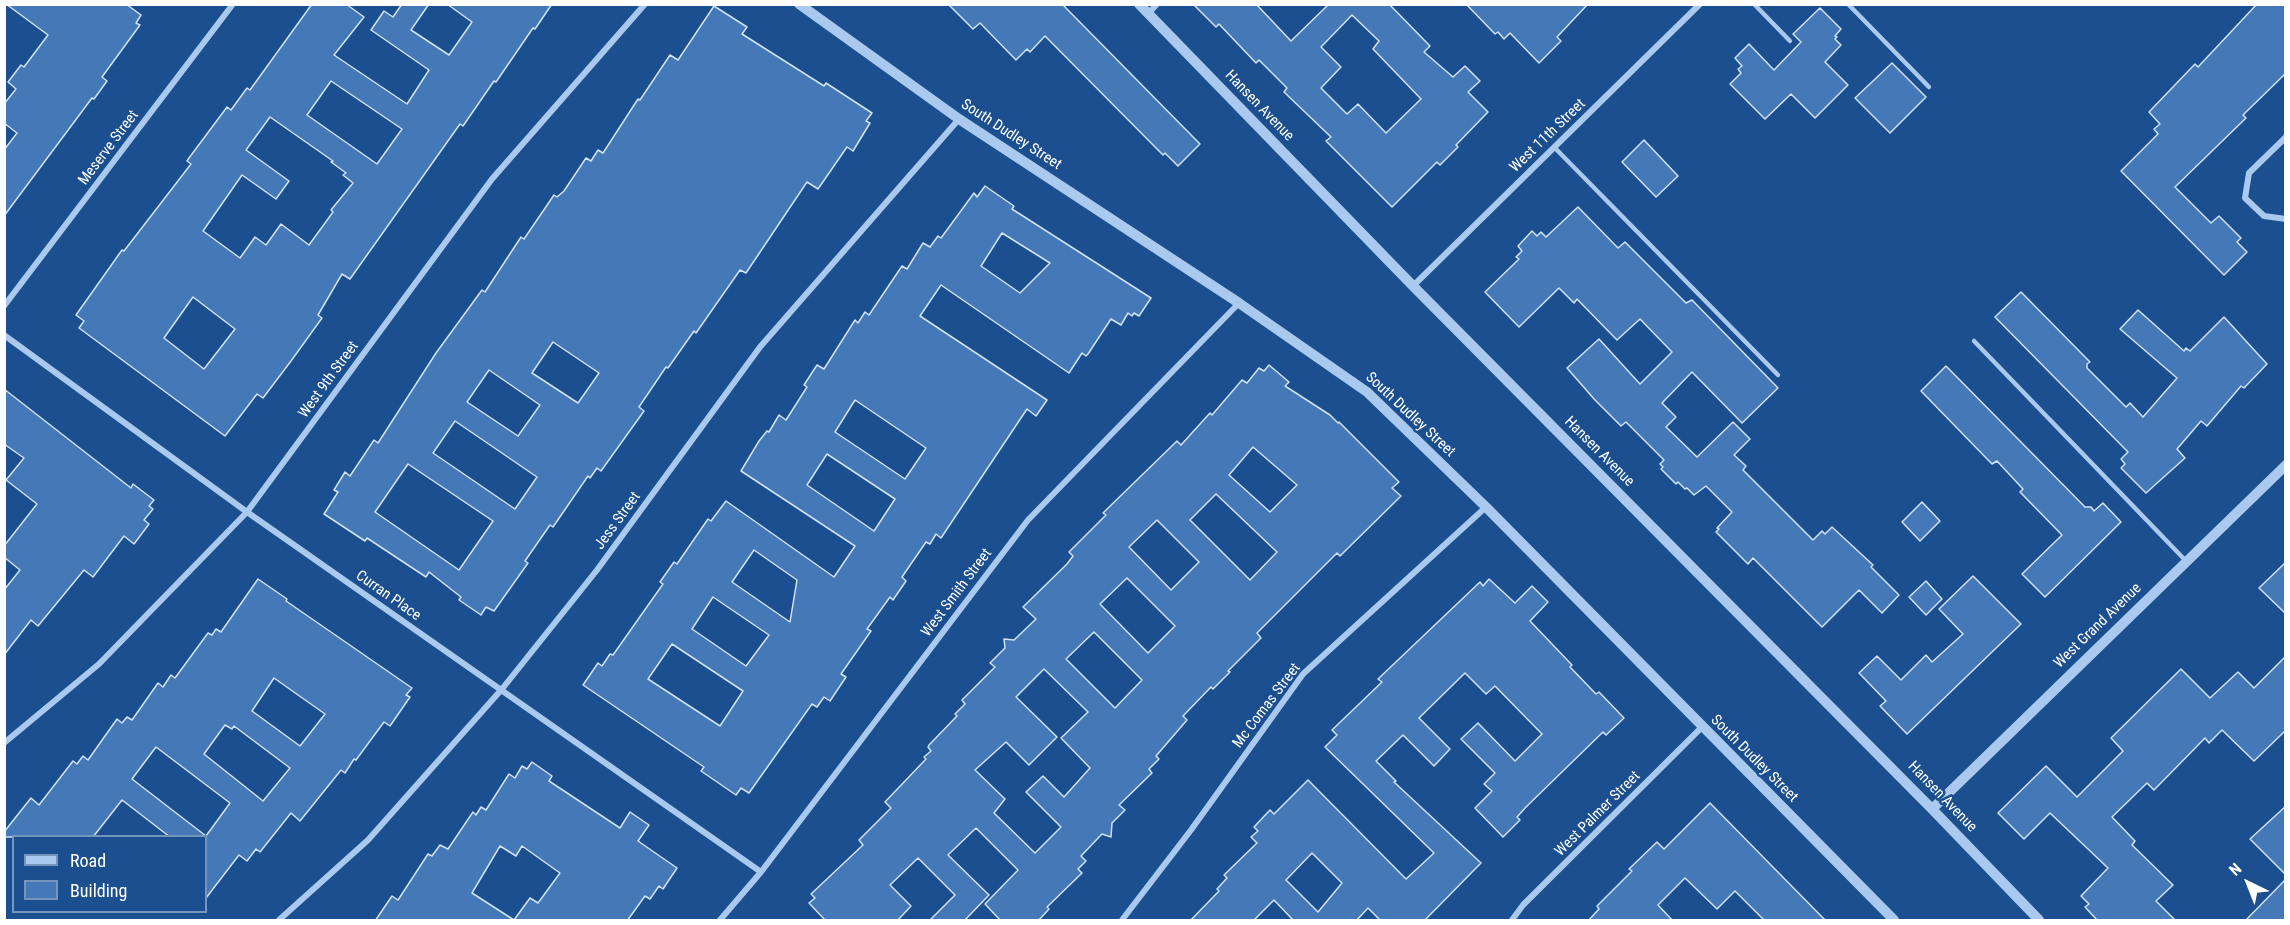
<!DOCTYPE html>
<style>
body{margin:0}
#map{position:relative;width:2290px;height:925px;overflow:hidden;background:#1b4f8f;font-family:"Roboto Condensed",sans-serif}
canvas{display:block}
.frame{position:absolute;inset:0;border:6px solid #fff;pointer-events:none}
.legend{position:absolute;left:12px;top:835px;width:195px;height:78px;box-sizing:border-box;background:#1b4f8f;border:2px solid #7695bc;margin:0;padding:8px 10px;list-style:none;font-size:18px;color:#fff}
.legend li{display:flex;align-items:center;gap:12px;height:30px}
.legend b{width:30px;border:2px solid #7695bc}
.north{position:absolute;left:2218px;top:853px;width:60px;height:60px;-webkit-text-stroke:4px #1b4f8f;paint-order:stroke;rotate:317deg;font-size:16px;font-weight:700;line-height:24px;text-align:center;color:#fff}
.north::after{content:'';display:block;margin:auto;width:21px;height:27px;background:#fff;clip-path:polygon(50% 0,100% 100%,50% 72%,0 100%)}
</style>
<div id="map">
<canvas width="2290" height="925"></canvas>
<div class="frame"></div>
<ul class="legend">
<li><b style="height:8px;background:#a9c9ee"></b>Road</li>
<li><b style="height:16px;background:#4478b7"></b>Building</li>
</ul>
<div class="north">N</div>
</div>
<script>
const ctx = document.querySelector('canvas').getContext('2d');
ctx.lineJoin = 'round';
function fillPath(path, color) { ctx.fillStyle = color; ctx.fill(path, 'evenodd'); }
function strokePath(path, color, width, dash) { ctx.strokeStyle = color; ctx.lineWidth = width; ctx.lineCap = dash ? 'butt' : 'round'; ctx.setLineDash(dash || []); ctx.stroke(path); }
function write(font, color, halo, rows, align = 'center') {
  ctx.font = font + ' "Roboto Condensed",sans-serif'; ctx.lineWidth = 5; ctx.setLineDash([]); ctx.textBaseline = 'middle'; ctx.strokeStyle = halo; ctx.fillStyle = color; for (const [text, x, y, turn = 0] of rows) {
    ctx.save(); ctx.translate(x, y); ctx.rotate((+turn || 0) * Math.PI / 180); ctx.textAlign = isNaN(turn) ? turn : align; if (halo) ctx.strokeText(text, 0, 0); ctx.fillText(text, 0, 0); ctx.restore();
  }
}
const building = new Path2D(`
 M 6,4 L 126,4 L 141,15 L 136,23 L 140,25 L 102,77 L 107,81 L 94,99 L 92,98 L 4,216 L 4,150 L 17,133 L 4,123 L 4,104 L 16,89 L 8,82 L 21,65 L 24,67 L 48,35 Z
 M 312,4 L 346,4 L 364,17 L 334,55 L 407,104 L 429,70 L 371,30 L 384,11 L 393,17 L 402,4 L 429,4 L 411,30 L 449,55 L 472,22 L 447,4 L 552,4 L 535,29 L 533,28 L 496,82 L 494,81 L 463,126 L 460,124 L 350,279 L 342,274 L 318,315 L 322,318 L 291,361 L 263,398 L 257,394 L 225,436 L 79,328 L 84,321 L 76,315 L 122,250 L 124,251 L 191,164 L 187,161 L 189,158 L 227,107 L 231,110 L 247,88 L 250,90 ZM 331,81 L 402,129 L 377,164 L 307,115 ZM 270,117 L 333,161 L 331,162 L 346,173 L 343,175 L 353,183 L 331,210 L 333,212 L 309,245 L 281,224 L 266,245 L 255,237 L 240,258 L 203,231 L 242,175 L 276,199 L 289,181 L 246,150 ZM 193,297 L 235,329 L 204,369 L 164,338 Z
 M 948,4 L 1062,4 L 1200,144 L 1178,166 L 1165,153 L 1163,155 L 1045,36 L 1030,52 L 1027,49 L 1016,60 L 980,23 L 973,29 Z
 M 1193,4 L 1256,4 L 1291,41 L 1329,4 L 1389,4 L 1430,46 L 1424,52 L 1453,77 L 1465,66 L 1480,81 L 1468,92 L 1488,112 L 1456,145 L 1458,147 L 1440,165 L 1437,162 L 1392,207 L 1326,141 L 1331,137 L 1284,92 L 1287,88 L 1259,60 L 1256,63 L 1219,24 L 1216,27 ZM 1352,15 L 1379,41 L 1373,49 L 1421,99 L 1386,133 L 1358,104 L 1347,114 L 1321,88 L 1341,67 L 1321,47 Z
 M 1466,4 L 1588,4 L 1557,37 L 1561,41 L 1539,63 L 1510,33 L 1504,39 L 1498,32 L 1495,34 Z
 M 2257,4 L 2286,4 L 2286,73 L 2243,115 L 2246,118 L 2175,187 L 2211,223 L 2219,216 L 2241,238 L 2237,242 L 2247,252 L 2224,275 L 2121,171 L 2158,134 L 2154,129 L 2160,124 L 2149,112 L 2195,64 L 2198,67 Z
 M 714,6 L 747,27 L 742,34 L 824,86 L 826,83 L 872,113 L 866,121 L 870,123 L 853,151 L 847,147 L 818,189 L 807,182 L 746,273 L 740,270 L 696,333 L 694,331 L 668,368 L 666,367 L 639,407 L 644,411 L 601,471 L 597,468 L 590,478 L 588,476 L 553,527 L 550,525 L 525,561 L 528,563 L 494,611 L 486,607 L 481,615 L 459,600 L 461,597 L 429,572 L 426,577 L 367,538 L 365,541 L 324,514 L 338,492 L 334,490 L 345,472 L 350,476 L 374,440 L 378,443 L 436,353 L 482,290 L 485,292 L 521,237 L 524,239 L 554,195 L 557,197 L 564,191 L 586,158 L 591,161 L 598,150 L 603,153 L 638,99 L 640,100 L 670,55 L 678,60 ZM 553,342 L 599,373 L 578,403 L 532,373 ZM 489,370 L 540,405 L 518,436 L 467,402 ZM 455,421 L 537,477 L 515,509 L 433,453 ZM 408,464 L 493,521 L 459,570 L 375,512 Z
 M 1820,8 L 1841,29 L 1835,36 L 1837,37 L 1835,39 L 1841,45 L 1825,62 L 1848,85 L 1815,118 L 1791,94 L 1765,119 L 1730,84 L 1741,73 L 1738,69 L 1742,66 L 1735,58 L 1749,44 L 1774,70 L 1801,42 L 1793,34 Z
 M 1892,63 L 1926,97 L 1890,133 L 1855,98 Z
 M 1644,140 L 1678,176 L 1656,197 L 1622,162 Z
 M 985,186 L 1014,206 L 1012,209 L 1151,298 L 1139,316 L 1134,313 L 1132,316 L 1128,313 L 1121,325 L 1111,319 L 1088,354 L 1086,356 L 1082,353 L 1069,373 L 941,285 L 920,316 L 1047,400 L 1036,416 L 1027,409 L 941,538 L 936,534 L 930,544 L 926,542 L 902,577 L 906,581 L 893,600 L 890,597 L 867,629 L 871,631 L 841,674 L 846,677 L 830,701 L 824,697 L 817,707 L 812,704 L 749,793 L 741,788 L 736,795 L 701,771 L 704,767 L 583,685 L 598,663 L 602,666 L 610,654 L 613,655 L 663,584 L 660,582 L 674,562 L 677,564 L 708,519 L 711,521 L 726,501 L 834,577 L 855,546 L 741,471 L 759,441 L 767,431 L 769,432 L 779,415 L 786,420 L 807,387 L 804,385 L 817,365 L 824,369 L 855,320 L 858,323 L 865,312 L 869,315 L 902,266 L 907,269 L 923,243 L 930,247 L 938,236 L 941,238 L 974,193 L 977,197 ZM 1002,233 L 1050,263 L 1020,293 L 981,266 ZM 855,400 L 926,448 L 905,479 L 835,432 ZM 827,454 L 895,499 L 874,531 L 807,485 ZM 754,550 L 797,580 L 790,622 L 732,582 ZM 713,597 L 769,635 L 746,666 L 692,629 ZM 672,644 L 743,691 L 720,726 L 648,679 Z
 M 1578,207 L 1618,248 L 1625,242 L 1686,303 L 1692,300 L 1778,388 L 1742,423 L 1692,372 L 1662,403 L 1676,417 L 1666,427 L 1697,457 L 1733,422 L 1750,439 L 1734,455 L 1746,466 L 1743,470 L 1813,540 L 1822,531 L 1825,534 L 1832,527 L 1873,565 L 1871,567 L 1899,595 L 1882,613 L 1859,590 L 1822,627 L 1753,558 L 1748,564 L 1716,532 L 1719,529 L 1717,528 L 1732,512 L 1706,486 L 1694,495 L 1687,488 L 1685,489 L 1678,482 L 1676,484 L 1661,469 L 1663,467 L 1660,464 L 1664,460 L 1626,422 L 1621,426 L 1595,400 L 1567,368 L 1599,339 L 1640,384 L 1672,352 L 1640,319 L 1617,340 L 1577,299 L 1574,303 L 1559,288 L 1519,327 L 1485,292 L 1519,259 L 1516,257 L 1522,251 L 1518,246 L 1532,231 L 1537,236 L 1541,232 L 1546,237 Z
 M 2021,292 L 2090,362 L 2087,364 L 2087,368 L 2126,407 L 2130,403 L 2143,417 L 2177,378 L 2120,329 L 2138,310 L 2184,351 L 2186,348 L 2190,351 L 2224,317 L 2267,364 L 2244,388 L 2241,386 L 2207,426 L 2201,421 L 2177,449 L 2185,458 L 2146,493 L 2121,468 L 2125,464 L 2121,459 L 2128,452 L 1995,317 Z
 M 1269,365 L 1289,382 L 1285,386 L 1330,415 L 1338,423 L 1339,422 L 1399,482 L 1392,488 L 1401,496 L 1340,556 L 1337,553 L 1257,633 L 1261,638 L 1228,671 L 1230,672 L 1213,689 L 1211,687 L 1183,716 L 1187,720 L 1156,756 L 1159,759 L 1149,769 L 1152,773 L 1119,805 L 1125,810 L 1112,823 L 1111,837 L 1102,834 L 1081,856 L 1086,861 L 1078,869 L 1082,873 L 1047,907 L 1049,909 L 1038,921 L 1001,921 L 985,904 L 1018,870 L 976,828 L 948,855 L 989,895 L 964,921 L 929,921 L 955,895 L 918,858 L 890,885 L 911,906 L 897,921 L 826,921 L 809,903 L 815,898 L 811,894 L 863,845 L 859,840 L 891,808 L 885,802 L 926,759 L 924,757 L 931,751 L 928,747 L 929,745 L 957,716 L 955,714 L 965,704 L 962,700 L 995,667 L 990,663 L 1005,648 L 1004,639 L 1014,640 L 1036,619 L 1023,607 L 1067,564 L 1073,556 L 1069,552 L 1106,515 L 1103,513 L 1177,441 L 1181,445 L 1210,413 L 1212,415 L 1242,380 L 1247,383 L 1259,368 L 1264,371 ZM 1253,447 L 1297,485 L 1270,512 L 1229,475 ZM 1216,494 L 1277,552 L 1250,580 L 1190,520 ZM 1157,520 L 1199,562 L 1171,590 L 1129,547 ZM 1127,578 L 1175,626 L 1148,653 L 1100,604 ZM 1094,632 L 1142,680 L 1115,708 L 1066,659 ZM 1044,669 L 1088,712 L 1061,738 L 1090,768 L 1064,797 L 1043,776 L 1026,792 L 1061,827 L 1035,853 L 994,813 L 1005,799 L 975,770 L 1006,742 L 1029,765 L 1057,737 L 1016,697 Z
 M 1946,366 L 2085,507 L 2091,507 L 2094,511 L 2103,503 L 2121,522 L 2045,597 L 2022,574 L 2062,535 L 2020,492 L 2023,489 L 1997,461 L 1992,464 L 1921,391 Z
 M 4,389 L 131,488 L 133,484 L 154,500 L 149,506 L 153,509 L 144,520 L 149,524 L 134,544 L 124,536 L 93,577 L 84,570 L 38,626 L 31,620 L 4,655 L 4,590 L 20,570 L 4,557 L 4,546 L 37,504 L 6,480 L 24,458 L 4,444 Z
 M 1922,502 L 1940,521 L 1920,541 L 1902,522 Z
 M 2286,562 L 2286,614 L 2259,588 Z
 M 1973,576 L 2021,624 L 1907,734 L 1880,706 L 1886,701 L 1859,673 L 1877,656 L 1901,680 L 1926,655 L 1932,662 L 1963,634 L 1939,609 Z
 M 258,579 L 287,599 L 286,601 L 412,688 L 406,695 L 410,697 L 390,726 L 384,722 L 356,760 L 354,759 L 345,773 L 341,770 L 300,821 L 291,813 L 260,852 L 256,849 L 247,861 L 239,855 L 206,898 L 206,837 L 170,837 L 122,800 L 93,837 L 4,837 L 4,832 L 31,798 L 39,805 L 73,761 L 77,764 L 83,756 L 88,760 L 117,719 L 122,723 L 127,717 L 132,720 L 158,683 L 163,687 L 171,675 L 175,678 L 208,633 L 212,635 L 216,629 L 221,632 ZM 274,678 L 325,714 L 300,746 L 252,711 ZM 225,725 L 232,729 L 234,726 L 290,768 L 263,801 L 204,754 ZM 156,747 L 230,803 L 206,836 L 132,779 Z
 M 1489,579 L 1515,603 L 1532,586 L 1548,602 L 1530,621 L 1572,665 L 1570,667 L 1596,694 L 1599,692 L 1624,718 L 1606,735 L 1603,732 L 1526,807 L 1517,817 L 1520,820 L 1503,837 L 1475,808 L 1492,791 L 1484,784 L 1495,773 L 1461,739 L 1478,723 L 1515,761 L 1542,734 L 1495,686 L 1486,694 L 1465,673 L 1419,718 L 1450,749 L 1434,766 L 1403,735 L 1376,761 L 1396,781 L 1394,782 L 1481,863 L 1424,921 L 1381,921 L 1368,908 L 1356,921 L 1294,921 L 1274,900 L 1253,921 L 1190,921 L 1219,891 L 1217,889 L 1227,878 L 1224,875 L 1257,843 L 1251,837 L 1258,831 L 1254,827 L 1270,810 L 1274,814 L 1308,780 L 1406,879 L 1434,853 L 1325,747 L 1337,735 L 1332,730 L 1382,682 L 1378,679 L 1480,582 L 1483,586 ZM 1312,853 L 1342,883 L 1318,912 L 1286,880 Z
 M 1926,581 L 1942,599 L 1926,615 L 1909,597 Z
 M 2286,656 L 2286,730 L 2254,761 L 2222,730 L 2209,743 L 2205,738 L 2154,790 L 2147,783 L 2112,817 L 2135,841 L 2132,845 L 2173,885 L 2156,901 L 2176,921 L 2098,921 L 2085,907 L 2089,904 L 2081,896 L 2108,868 L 2050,813 L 2024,839 L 1998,813 L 2046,766 L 2077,797 L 2123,751 L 2111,738 L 2181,669 L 2210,698 L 2238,672 L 2254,688 Z
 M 532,762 L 552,776 L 549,781 L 620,828 L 630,812 L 649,825 L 638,841 L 677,868 L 663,889 L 659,886 L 650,899 L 645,896 L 627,921 L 375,921 L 392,896 L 398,900 L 428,854 L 432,856 L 440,845 L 448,849 L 473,812 L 476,815 L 481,807 L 486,810 L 509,774 L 515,778 L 522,766 L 527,769 ZM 500,846 L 516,856 L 522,846 L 560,873 L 538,903 L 530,898 L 514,920 L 472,893 Z
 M 1710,803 L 1826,921 L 1765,921 L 1735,891 L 1717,909 L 1685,878 L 1658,905 L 1673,921 L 1588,921 L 1599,909 L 1597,906 L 1632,871 L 1629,869 L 1657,842 L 1664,849 Z
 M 2286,806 L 2286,875 L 2250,839 Z
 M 2286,879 L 2286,921 L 2245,921 Z`);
fillPath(building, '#4478b7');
strokePath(building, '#cfe3fa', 1.5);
strokePath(new Path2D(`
 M 1754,4 L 1790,41
 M 1848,4 L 1929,87
 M 1554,147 L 1778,375
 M 1974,341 L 2186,561`), '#a9c9ee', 4.5);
strokePath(new Path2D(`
 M 1148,14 L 1157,4
 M 2286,137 L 2249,173 L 2245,198 L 2264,216 L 2286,219
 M 1413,286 L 1700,4
 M 4,306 L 233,4
 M 4,335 L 247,512 L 761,872
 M 4,743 L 99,664 L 247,512 L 492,179 L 645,4
 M 279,920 L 368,840 L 502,689 L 597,570 L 760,347 L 959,119
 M 720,920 L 761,872 L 1028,520 L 1239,303
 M 1122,920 L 1191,830 L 1303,674 L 1486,507
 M 1512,920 L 1523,905 L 1702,727`), '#a9c9ee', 6);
strokePath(new Path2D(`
 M 799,4 L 959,119 L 1239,303 L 1367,392 L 1486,507 L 1894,920
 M 1139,4 L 1413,286 L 1932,809 L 2039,920
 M 1932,809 L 2286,465`), '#a9c9ee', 10);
write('15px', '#fff', '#1b4f8f', [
 ["Hansen Avenue",1259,106,46],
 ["South Dudley Street",1011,135,33],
 ["West 11th Street",1548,136,-44],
 ["Meserve Street",109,148,-53],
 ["West 9th Street",329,380,-54],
 ["South Dudley Street",1410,415,43],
 ["Hansen Avenue",1599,452,45],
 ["Jess Street",618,521,-54],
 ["West Smith Street",957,593,-53],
 ["Curran Place",388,596,35],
 ["West Grand Avenue",2098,626,-44],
 ["Mc Comas Street",1267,706,-53],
 ["South Dudley Street",1754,759,45],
 ["Hansen Avenue",1942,797,46],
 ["West Palmer Street",1598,814,-45]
]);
</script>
